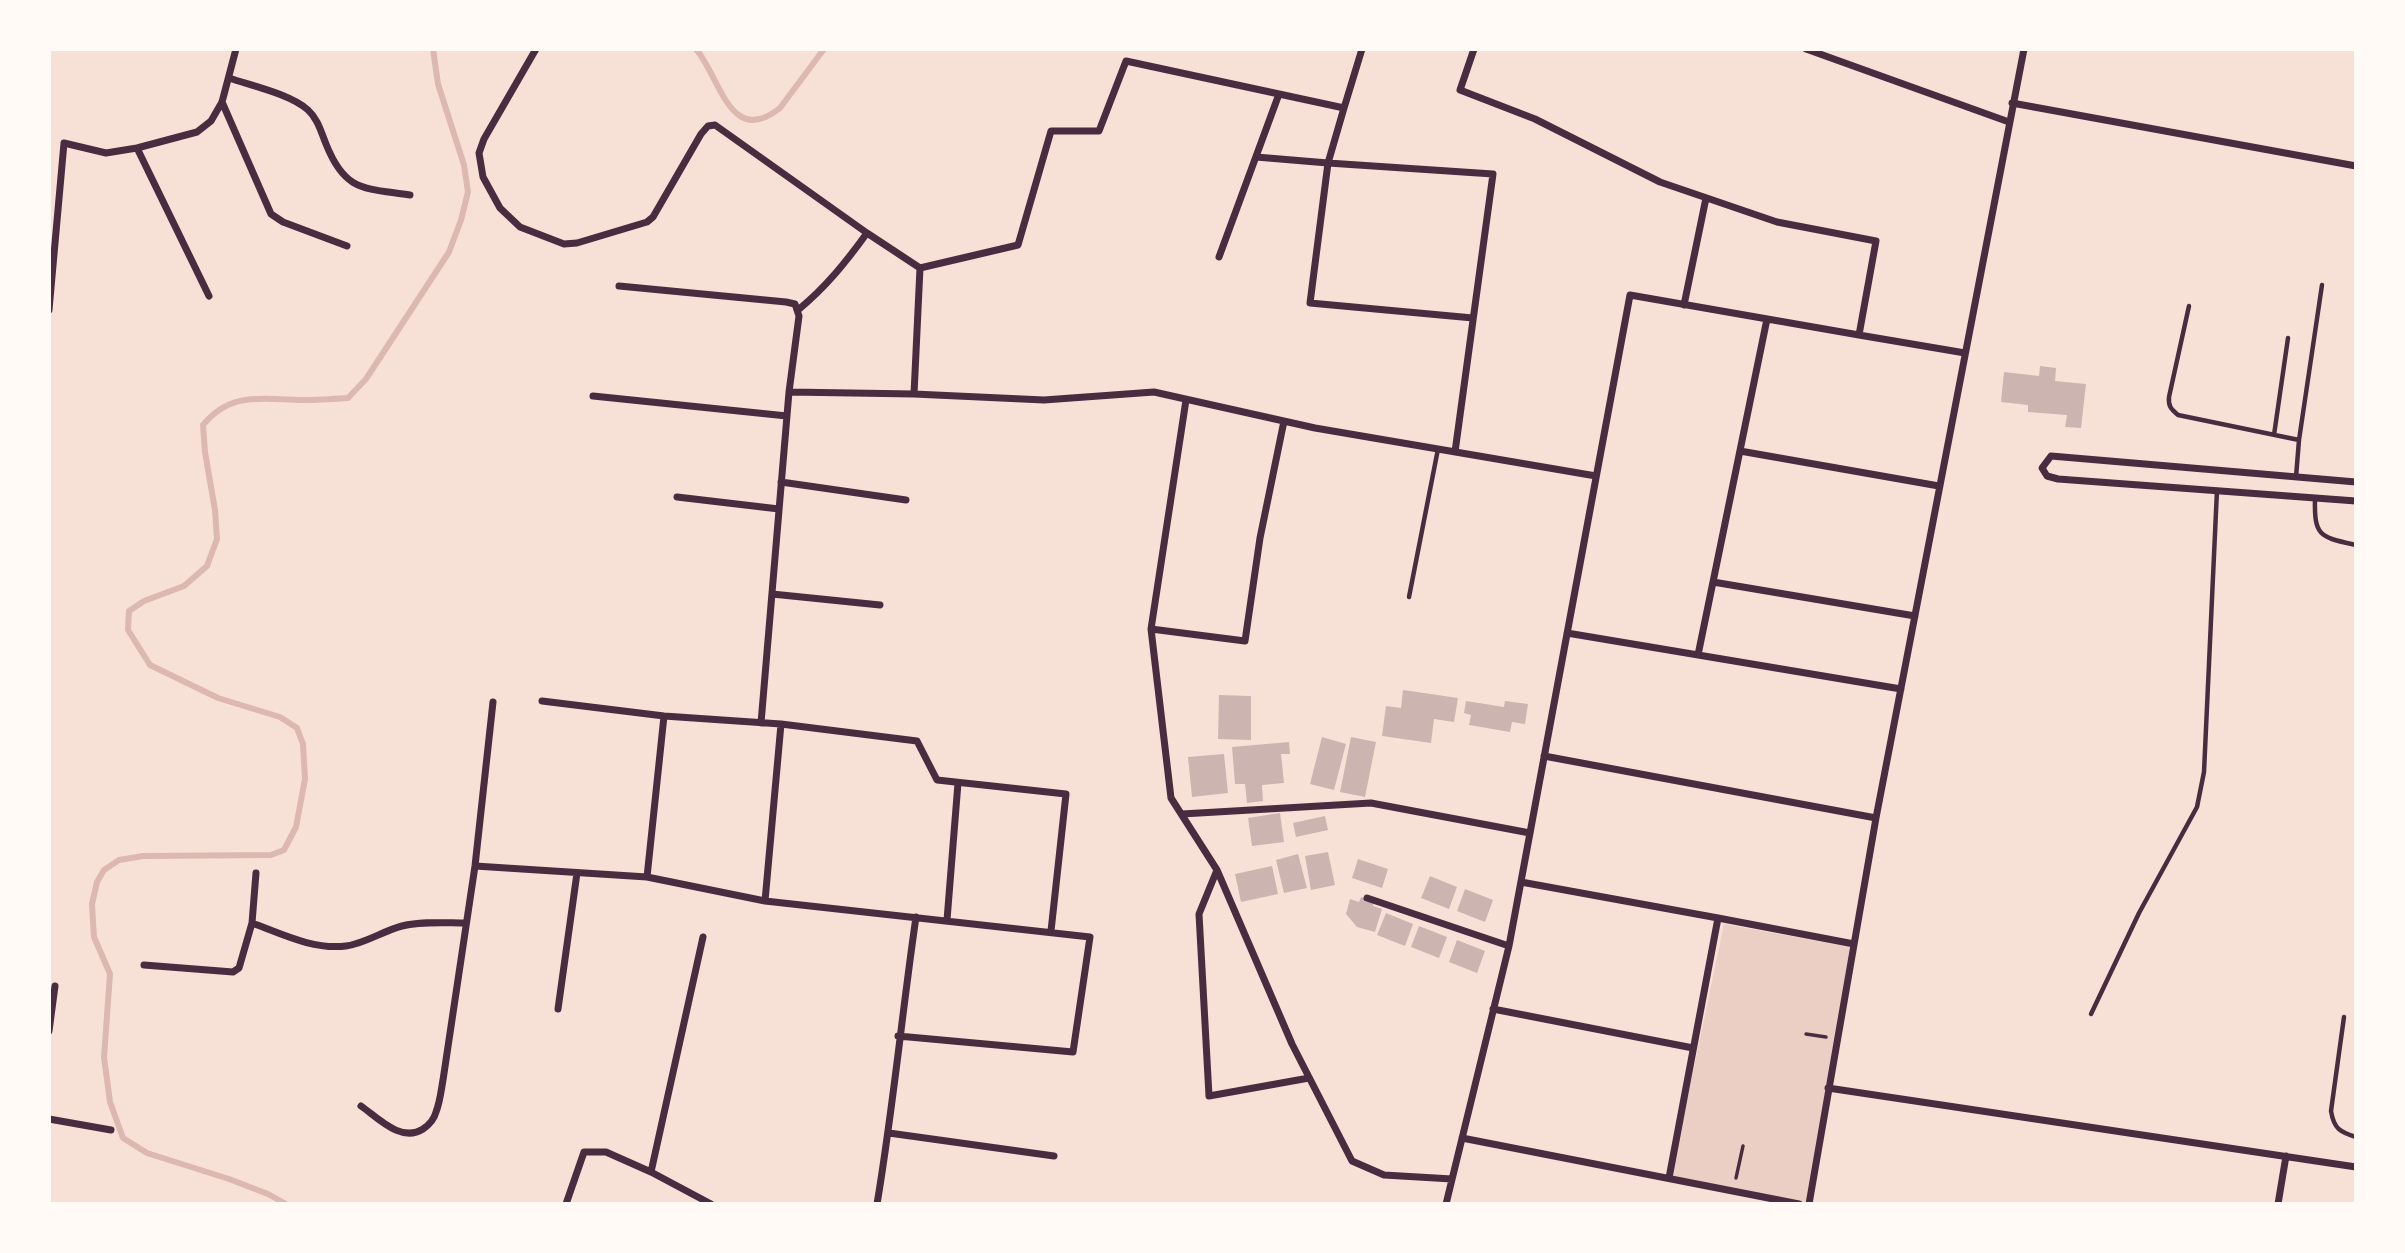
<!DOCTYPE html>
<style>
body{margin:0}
#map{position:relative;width:2405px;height:1253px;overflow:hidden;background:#f7e1d7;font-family:Raleway,sans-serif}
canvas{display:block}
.frame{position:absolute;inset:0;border:51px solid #fffaf5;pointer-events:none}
</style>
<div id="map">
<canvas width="2405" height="1253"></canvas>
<div class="frame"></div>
</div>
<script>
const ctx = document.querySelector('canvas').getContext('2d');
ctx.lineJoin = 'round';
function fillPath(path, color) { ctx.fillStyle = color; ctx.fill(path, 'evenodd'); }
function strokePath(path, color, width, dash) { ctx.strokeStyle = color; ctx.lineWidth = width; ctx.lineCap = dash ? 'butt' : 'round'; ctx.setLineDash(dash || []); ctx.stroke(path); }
fillPath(new Path2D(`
 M 1724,924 L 1850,947 L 1807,1203 L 1671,1177 Z`), '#ebcfc5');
strokePath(new Path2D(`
 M 696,49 C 720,77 730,148 780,108 L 824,49
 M 286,1204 L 268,1194 L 229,1179 L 147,1153 L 123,1138 L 110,1102 L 104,1057 L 110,974 L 94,937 L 93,922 L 92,904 L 97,882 L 104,870 L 119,860 L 143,856 L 271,855 L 284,850 L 296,827 L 305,779 L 303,744 L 297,728 L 280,717 L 218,698 L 150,665 L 128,630 L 129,611 L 144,601 L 184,586 L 207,566 L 217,539 L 215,510 L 205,452 L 203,425 C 232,390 264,400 304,400 C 318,400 333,399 348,398 L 366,379 L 449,252 L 461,220 L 468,192 L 464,165 L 438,84 L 433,49`), '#dcb8b0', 6);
fillPath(new Path2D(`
 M 2040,366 L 2056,368 L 2055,381 L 2086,384 L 2081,428 L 2065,427 L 2067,415 L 2028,412 L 2028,405 L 2001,402 L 2004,372 L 2039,376 Z
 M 1403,690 L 1458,698 L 1454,722 L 1434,719 L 1431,743 L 1382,736 L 1386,706 L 1401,708 Z
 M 1219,695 L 1251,696 L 1251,740 L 1218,739 Z
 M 1466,701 L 1504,707 L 1505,701 L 1528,704 L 1525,724 L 1512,722 L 1510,732 L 1469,725 L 1471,715 L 1464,713 Z
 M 1322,737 L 1346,744 L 1334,790 L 1310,784 Z
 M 1351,737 L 1376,742 L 1365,797 L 1340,792 Z
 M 1289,742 L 1290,754 L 1281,754 L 1284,783 L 1262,785 L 1263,801 L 1247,803 L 1245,784 L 1235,784 L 1232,747 Z
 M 1224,754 L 1228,793 L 1192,797 L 1188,757 Z
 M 1280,813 L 1284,842 L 1252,846 L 1248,818 Z
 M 1325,816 L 1328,830 L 1296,837 L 1293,823 Z
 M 1328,852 L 1335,885 L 1311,890 L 1305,856 Z
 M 1298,854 L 1307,888 L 1284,893 L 1276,860 Z
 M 1358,859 L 1388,869 L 1382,888 L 1352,878 Z
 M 1272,866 L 1278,894 L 1241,902 L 1235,874 Z
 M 1430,876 L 1457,887 L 1449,909 L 1421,898 Z
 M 1465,889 L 1493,900 L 1485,922 L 1457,911 Z
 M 1361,897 L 1374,901 L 1373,906 L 1382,909 L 1375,932 L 1357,927 L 1346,914 L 1350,899 L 1359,902 Z
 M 1386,913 L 1413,924 L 1405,946 L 1377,935 Z
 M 1419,926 L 1447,937 L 1439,958 L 1411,947 Z
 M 1457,940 L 1485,951 L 1477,973 L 1449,962 Z`), '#ccb4b1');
strokePath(new Path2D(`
 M 1806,1034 L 1826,1037
 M 1736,1178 L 1743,1146`), '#4a2c40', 3.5);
strokePath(new Path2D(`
 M 2189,306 L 2169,397 C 2168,406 2171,409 2178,415 L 2299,440
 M 2274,435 L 2288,338
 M 2296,477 L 2299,440 L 2322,285
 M 2315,498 C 2314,537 2320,537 2356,545
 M 1409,597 L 1438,449
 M 2091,1014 L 2139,913 L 2197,807 L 2204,772 L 2217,490
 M 2344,1017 L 2331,1111 C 2334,1129 2340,1132 2356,1137`), '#4a2c40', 4.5);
strokePath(new Path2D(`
 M 536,49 L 484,139 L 479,153 L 483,177 L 500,208 L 520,227 L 564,244 L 577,243 L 647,222 L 653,217 L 701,134 L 708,126 L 715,125 L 867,233 L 920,268 L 1018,245 L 1051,131 L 1099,131 L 1126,61 L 1344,108 L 1362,49
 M 1474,49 L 1460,90 L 1535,119 L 1660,182 L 1777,222 L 1876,241 L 1859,335 L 1965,353
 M 1806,49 L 2009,122
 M 229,78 C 252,86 290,94 308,110 C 318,119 321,132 326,144 C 345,192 364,188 410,195
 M 222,102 L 271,214 L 283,222 L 347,246
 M 2012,103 L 2356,166
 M 1344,108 L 1328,163 L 1493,174 L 1455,452
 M 137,148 L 209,296
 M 1256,157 L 1328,163 L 1310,303 L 1473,318
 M 1219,257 L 1279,94
 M 619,286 L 786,302 L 795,304 L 799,316 L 789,392 L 761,723
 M 1684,305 L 1706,198
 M 49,310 L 64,143 L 106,153 L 137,148 L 197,132 L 211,121 L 222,102 L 236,49
 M 798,310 C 826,287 846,262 867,233
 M 789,392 L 914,394 L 1044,400 L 1154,392 L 1315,428 L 1596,476
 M 914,394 L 920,268
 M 593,396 L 787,416
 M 1186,400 L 1151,629 L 1171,798 L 1217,870 L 1199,914 L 1209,1096 L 1309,1078
 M 1740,451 L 1939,486
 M 781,482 L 906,500
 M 2356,482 L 2051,456 L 2042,468 L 2047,476 L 2058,479 L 2356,501
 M 677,497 L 779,509
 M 1713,582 L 1915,616
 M 772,594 L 880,605
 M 1151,629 L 1245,641 L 1260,538 L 1284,421
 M 1567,633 L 1901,689
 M 1698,655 L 1767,319
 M 781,724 L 917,741 L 937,780 L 1066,794 L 1051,931
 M 1544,756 L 1876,818
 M 1182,814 L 1371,803 L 1530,833
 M 475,866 L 647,877 L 765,901 L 781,724 L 664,716 L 542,701
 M 1217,870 L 1292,1044 L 1352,1161 L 1384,1175 L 1452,1179
 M 647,877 L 664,716
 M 1521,882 L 1718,918
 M 1367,898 L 1509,946
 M 765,901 L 1090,937 L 1073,1052 L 898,1036
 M 947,920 L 958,783
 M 252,923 C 282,934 313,950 346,946 C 364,944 383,931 402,926 C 422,921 445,923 466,923
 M 144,965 L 233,972 L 239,968 L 252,923 L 256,873
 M 558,1009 L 577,873
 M 1493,1009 L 1693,1048
 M 49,1031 L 55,986
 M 1828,1088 L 2356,1167
 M 361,1106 C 378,1118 401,1143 423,1129 C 429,1125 434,1120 436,1112 C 440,1102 441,1091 443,1080 L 475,866 L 493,702
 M 49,1119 L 111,1130
 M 889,1133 L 1054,1156
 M 1462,1138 L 1799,1204
 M 651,1172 L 703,937
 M 1669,1178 L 1718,918 L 1854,944
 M 566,1204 L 584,1152 L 606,1152 L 651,1172 L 711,1204
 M 877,1204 C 893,1109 902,1013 916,917
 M 1446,1204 L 1509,946 L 1630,295 L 1859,335
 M 1809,1204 L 1876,818 L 2024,49
 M 2278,1204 L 2286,1156`), '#4a2c40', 7);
</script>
